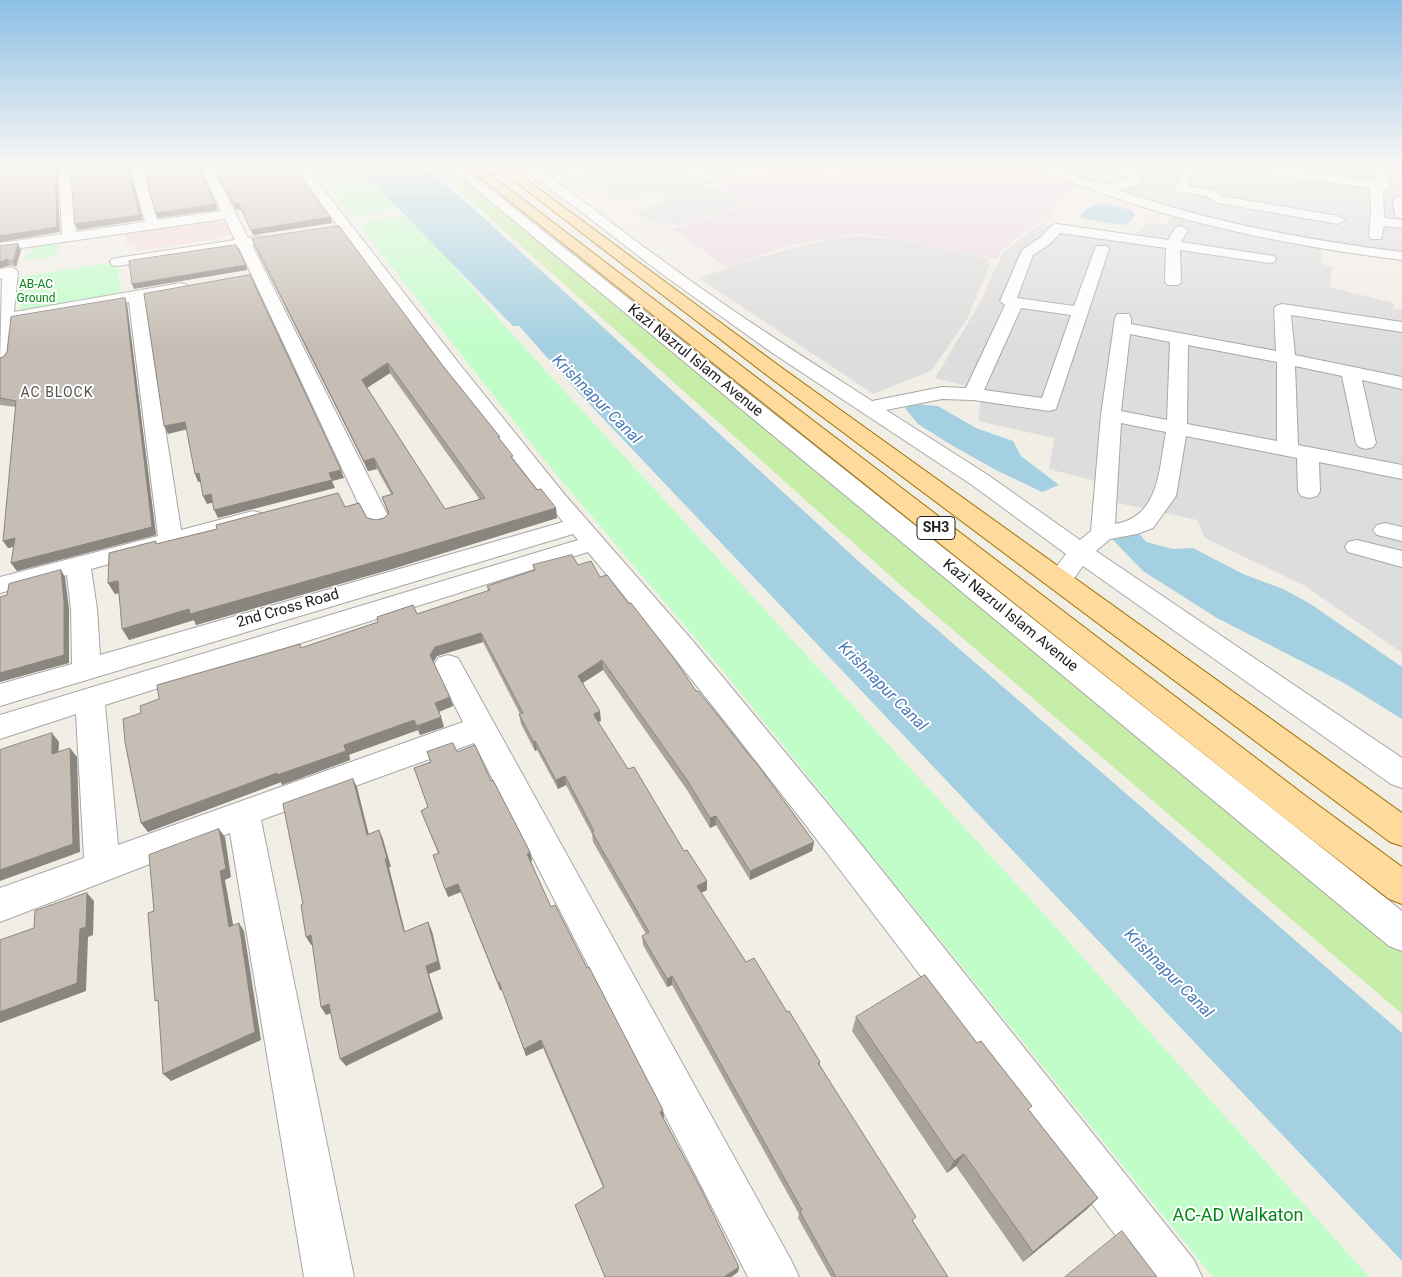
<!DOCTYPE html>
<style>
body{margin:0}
canvas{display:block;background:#f1eee6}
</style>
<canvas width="1402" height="1277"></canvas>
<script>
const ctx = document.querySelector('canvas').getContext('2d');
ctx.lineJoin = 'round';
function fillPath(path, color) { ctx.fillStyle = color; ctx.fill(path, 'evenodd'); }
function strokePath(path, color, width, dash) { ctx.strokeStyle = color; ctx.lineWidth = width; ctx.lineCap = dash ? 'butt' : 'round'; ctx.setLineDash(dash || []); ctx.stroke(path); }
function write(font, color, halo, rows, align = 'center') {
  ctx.font = font + ' Roboto,sans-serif'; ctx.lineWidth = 4; ctx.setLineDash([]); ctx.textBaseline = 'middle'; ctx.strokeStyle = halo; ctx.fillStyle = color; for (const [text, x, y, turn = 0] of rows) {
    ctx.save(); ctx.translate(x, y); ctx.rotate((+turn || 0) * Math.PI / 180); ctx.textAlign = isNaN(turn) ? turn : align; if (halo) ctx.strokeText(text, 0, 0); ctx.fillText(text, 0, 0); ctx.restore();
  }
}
fillPath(new Path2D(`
 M 548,166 L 595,166 L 549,180 L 537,171 Z
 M 610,166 L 710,166 L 736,171 L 701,184 L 757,200 L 678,225 L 659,223 L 635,214 L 673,196 L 649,192 L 638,197 L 614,200 L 598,183 L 579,185 L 561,180 Z
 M 1033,166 L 1117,166 L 1116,172 L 1126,176 L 1132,182 L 1104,187 Z
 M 1126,166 L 1402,166 L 1402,255 L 1336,246 L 1209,220 L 1112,189 L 1137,183 Z
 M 1172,215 L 1323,247 L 1320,263 L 1333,268 L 1329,287 L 1394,303 L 1393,309 L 1402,310 L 1402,653 L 1305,586 L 1205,538 L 1197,520 L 1113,502 L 1110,485 L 1049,469 L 1054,438 L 978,421 L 982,390 L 935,378 L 981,301 L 1002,253 L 1040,224 L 1132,236 L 1150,222 L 1166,225 Z
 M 861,236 L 915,242 L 986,258 L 990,265 L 967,319 L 931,371 L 873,394 L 699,278 L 753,259 L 838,237 Z`), '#dedddd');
fillPath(new Path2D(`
 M 215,219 L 216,223 L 230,221 L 234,234 L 216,237 L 216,239 L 135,251 L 135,244 L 126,245 L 125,232 Z`), '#f3d7d5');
fillPath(new Path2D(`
 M 781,166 L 811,166 L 833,172 L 853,166 L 1022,166 L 1082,182 L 1037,223 L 1001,250 L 997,259 L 911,241 L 865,234 L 844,235 L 787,246 L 727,267 L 672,229 L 758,201 L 714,186 Z`), '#ebd7e6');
fillPath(new Path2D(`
 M 432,166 L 461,166 L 1402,929 L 1402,1014 L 896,581 Z`), '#c7eea9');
fillPath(new Path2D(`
 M 309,166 L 362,166 L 403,206 L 400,208 L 353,216 Z
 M 399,216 L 411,217 L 512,334 L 1052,923 L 1369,1277 L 1213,1277 L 714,660 L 550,467 L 361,227 L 367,222 Z
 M 58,242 L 57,256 L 22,260 L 37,247 Z
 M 117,262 L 121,294 L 20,311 L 18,277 Z`), '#c1fdc9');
fillPath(new Path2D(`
 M 364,166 L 422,166 L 464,200 L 866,568 L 1402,1033 L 1402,1261 L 578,392 L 437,234 Z
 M 1106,204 L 1131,210 L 1135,215 L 1130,222 L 1124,225 L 1082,219 L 1080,216 C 1086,206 1095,205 1106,204 Z
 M 914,404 L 938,406 L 976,428 L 1013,441 L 1021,456 L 1059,485 L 1042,492 L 996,470 L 953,446 L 918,424 L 905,408 Z
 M 1138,532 L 1146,542 L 1173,549 L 1193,548 L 1243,574 L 1283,589 L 1309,603 L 1402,667 L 1402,719 L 1344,683 L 1217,618 L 1143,571 L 1112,539 Z`), '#a4d0e1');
fillPath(new Path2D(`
 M 357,166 L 368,166 L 525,320 L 527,323 L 525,326 L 513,326 Z`), '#a4d0e1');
const minor = new Path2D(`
 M 59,166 L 71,166 L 76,232 L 145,222 L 130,166 L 142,166 L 157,220 L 221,211 L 200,166 L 212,166 L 248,238 L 260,236 L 267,240 L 265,243 L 252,245 L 391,522 L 387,527 L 379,529 L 371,527 L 367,522 L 239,248 L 117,266 L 112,265 L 110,262 L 112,259 L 117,258 L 235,240 L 225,219 L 0,251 L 0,243 L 62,234 Z
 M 293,166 L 305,166 L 461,366 L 565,495 L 692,640 L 856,838 L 1194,1260 L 1202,1277 L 1147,1277 C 963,1033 783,787 588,552 L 105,705 L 118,845 L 463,722 L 434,665 L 438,658 L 448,655 L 458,658 L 791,1260 L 799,1277 L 748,1277 L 474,743 L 261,820 L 354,1277 L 304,1277 L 230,833 L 0,922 L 0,888 L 84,858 L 76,714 L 0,739 L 0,715 L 578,540 L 573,534 L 0,706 L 0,684 L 72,664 L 71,609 L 67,575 L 0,593 L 0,577 L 158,536 L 129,302 L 13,322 L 9,358 L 6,362 L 0,363 L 2,278 L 0,279 L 0,269 L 10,267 L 15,269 L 18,272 L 14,312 L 181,283 L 187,285 L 189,288 L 187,291 L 145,299 L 181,530 L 253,511 L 261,513 L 265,518 L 261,523 L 91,569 L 97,609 L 100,655 L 563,522 L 447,374 Z
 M 448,166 L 461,166 L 1402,911 L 1402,951 L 1389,946 Z
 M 518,166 L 532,166 L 548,177 L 589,166 L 608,166 L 606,168 L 556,182 C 596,209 633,240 673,268 C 737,315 805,358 872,401 L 942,387 L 966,388 L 1005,305 L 1000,301 L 1022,250 L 1041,237 L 1052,225 L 1057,224 L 1168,240 L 1176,227 L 1181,226 L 1188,230 L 1181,242 L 1274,256 L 1276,259 L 1274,262 L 1269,263 L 1180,250 L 1181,282 L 1178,285 L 1168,285 L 1165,282 L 1166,248 L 1060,233 L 1051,243 L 1033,255 L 1017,298 L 1074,306 L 1095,249 L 1097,246 L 1107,246 L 1109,249 L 1056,409 L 1049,411 L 973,400 L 942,399 L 886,410 L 988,475 L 1080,540 L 1091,531 L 1101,415 L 1115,318 L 1117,314 L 1129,314 L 1131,318 L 1131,324 L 1276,351 L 1274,309 L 1276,306 L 1282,304 L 1402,322 L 1402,332 L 1291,315 L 1295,355 L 1402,377 L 1402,389 L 1362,380 L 1376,443 L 1373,447 L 1366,449 L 1359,447 L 1356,443 L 1342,376 L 1295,366 L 1298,445 L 1402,465 L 1402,479 L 1319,462 L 1320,491 L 1317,496 L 1309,498 L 1301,496 L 1298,491 L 1297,458 L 1186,436 L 1176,496 L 1153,528 L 1137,534 L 1110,539 L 1096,551 L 1402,758 L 1402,788 L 1391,784 L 1083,566 C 1072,580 1070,591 1050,586 L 1046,580 L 1066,554 L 972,485 L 771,352 L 662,274 L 579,210 ZM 1021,308 L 1071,315 L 1042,398 L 984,390 ZM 1130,334 L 1170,342 L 1167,420 L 1121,411 ZM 1188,345 L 1277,362 L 1277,441 L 1187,424 ZM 1121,423 L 1166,432 C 1159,468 1160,517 1115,524 Z
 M 671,166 L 688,166 L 716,175 L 718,178 L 716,181 L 708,181 L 673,168 Z
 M 1023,166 L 1044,166 L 1105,185 L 1131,179 L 1119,173 L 1116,166 L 1128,166 L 1128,169 L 1145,178 L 1138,185 L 1118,190 C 1209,222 1306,240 1402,252 L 1402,260 C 1321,250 1241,235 1163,213 C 1116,200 1072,180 1025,168 Z
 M 1187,166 L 1199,166 L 1187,186 L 1213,190 L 1222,196 L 1338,216 L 1345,220 L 1338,224 L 1218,203 L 1205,196 L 1176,191 L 1174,188 Z
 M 1218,166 L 1252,166 L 1377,181 L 1370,166 L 1382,166 L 1391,186 L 1389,189 L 1383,189 L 1384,218 L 1402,220 L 1402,228 L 1384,226 L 1381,239 L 1371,239 L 1369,236 L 1371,212 L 1370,188 L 1224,169 Z
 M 1391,166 L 1402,166 L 1402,169 L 1393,168 Z
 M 1399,196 L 1402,197 L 1402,219 L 1395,215 L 1393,200 Z
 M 1385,523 L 1402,527 L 1402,541 L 1377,535 L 1373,530 L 1377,525 Z
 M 1357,540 L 1402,551 L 1402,567 L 1348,552 L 1345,547 L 1348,542 Z`);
const major = new Path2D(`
 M 466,166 L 479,166 L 1307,797 L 1402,867 L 1402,904 L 1389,899 L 1283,817 Z
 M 495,166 L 508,166 L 782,368 L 1402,813 L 1402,846 L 1390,842 L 768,376 Z`);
strokePath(minor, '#a7a7a7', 2);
strokePath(major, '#9c7100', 2);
fillPath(minor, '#fff');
fillPath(major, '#ffda9d');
fillPath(new Path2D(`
 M 213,166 L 293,166 L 332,223 L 253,235 L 241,209 L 236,210 Z
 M 252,239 L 443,366 L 500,440 L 514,462 L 537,490 L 556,508 L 557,518 L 392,569 L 196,625 L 194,620 L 129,640 L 119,593 L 115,594 L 108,583 L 158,544 L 345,507 L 367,518 L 376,520 L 384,518 L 388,514 L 382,497 L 391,494 L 377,469 L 368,471 L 255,247 ZM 390,373 L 480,500 L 445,509 L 367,388 Z
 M 18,244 L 21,250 L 16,267 L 10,265 L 0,268 Z
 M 127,304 L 156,535 L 17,571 L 11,563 L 14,547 L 8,548 L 16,407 L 0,405 L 0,358 L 3,357 Z
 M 533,565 L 578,565 L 600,577 L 696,691 L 814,842 L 812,851 L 750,880 L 716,825 L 710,828 L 687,790 L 603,670 L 583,683 L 601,721 L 598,722 L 628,769 L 684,851 L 707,881 L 707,890 L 701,893 L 746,962 L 787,1012 L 820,1062 L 820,1065 L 913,1222 L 948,1277 L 831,1277 L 798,1218 L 799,1214 L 672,985 L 667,987 L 643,945 L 642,936 L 646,934 L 593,842 L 592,834 L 566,785 L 558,789 L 537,750 L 535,751 L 521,724 L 519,714 L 520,714 L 483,642 L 437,656 L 433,662 L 453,706 L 439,712 L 444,727 L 420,735 L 418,730 L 351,754 L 349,755 L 350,760 L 282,785 L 281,782 L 148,832 L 141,823 L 141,713 L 159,699 L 378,622 L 377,617 L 417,614 L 488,591 L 487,586 L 534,571 Z
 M 427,752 L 457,752 L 491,781 L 530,852 L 532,861 L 531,862 L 551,907 L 587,968 L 664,1117 L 663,1118 L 739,1267 L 738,1272 L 731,1277 L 605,1277 L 575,1205 L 603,1187 L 543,1048 L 526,1056 L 502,990 L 500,990 L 461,892 L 448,897 L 438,853 L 421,811 L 428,807 L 431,762 Z
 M 856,1017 L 1029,1110 L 1098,1198 L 1086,1210 L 1023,1262 L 956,1166 L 947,1173 L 852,1031 Z`), '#aaa39c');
fillPath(new Path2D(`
 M 55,166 L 57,166 L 60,232 L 0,242 L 0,236 Z
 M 127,166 L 129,166 L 143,220 L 78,230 L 75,224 Z
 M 216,204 L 218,210 L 158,218 L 156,213 Z
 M 234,204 L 239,204 L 241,209 L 236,210 Z
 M 331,217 L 332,223 L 253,235 L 251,230 Z
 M 18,244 L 21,250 L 16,267 L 13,262 Z
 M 7,259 L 10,265 L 0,268 L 0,262 Z
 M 246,265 L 247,270 L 134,289 L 132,284 Z
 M 125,298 L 127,304 L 156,535 L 17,571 L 11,563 Z
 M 388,363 L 390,373 L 365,389 L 362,380 Z
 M 185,422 L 188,429 L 168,434 L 164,426 Z
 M 374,458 L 377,469 L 368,471 L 364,461 Z
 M 341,470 L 344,478 L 332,481 L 335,488 L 218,518 L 214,510 L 329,473 Z
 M 199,473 L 203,481 L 198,482 L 195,474 Z
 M 211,494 L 215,502 L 207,504 L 203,496 Z
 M 556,508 L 557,518 L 392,569 L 196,625 L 194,620 L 129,640 L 122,629 L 189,609 Z
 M 15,538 L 20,545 L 8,548 L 3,541 Z
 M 61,570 L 65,577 L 69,609 L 69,663 L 0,682 L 0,673 Z
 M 118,581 L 124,592 L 115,594 L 108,583 Z
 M 481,633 L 483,642 L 437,656 L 432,664 L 430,655 L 435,647 Z
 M 602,660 L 603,670 L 579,685 L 578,676 Z
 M 450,697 L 453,706 L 438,712 L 435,703 Z
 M 600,711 L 601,721 L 595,723 L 594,714 Z
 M 441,717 L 444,727 L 420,735 L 417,726 Z
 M 414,720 L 418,730 L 351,754 L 349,755 L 350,760 L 282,785 L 281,782 L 148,832 L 141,823 L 347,744 Z
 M 52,733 L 59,742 L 58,763 L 52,754 Z
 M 533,741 L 535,741 L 537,750 L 535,751 Z
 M 70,748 L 77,757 L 80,852 L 0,881 L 0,870 Z
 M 565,776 L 566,785 L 558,789 L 556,780 Z
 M 353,779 L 357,787 L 371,843 L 367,835 Z
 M 716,816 L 716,825 L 710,828 L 710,818 Z
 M 219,829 L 225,837 L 231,877 L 225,880 L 235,935 L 229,927 L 220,871 Z
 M 379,830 L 383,839 L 391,867 L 389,867 L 407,940 L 404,932 L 385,859 Z
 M 814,842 L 812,851 L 750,880 L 750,871 Z
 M 530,852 L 532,861 L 529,862 L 527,854 Z
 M 707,881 L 707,890 L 697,895 L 697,886 Z
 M 458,884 L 461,892 L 448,897 L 445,889 Z
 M 87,893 L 94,901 L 93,935 L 88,937 L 86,991 L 0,1023 L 0,1012 L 80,929 Z
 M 428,922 L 432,931 L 441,969 L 429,974 L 443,1019 L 346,1066 L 340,1059 L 426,966 Z
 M 239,923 L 244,931 L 261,1040 L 171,1081 L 163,1074 Z
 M 311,935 L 316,943 L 311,945 L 306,937 Z
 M 672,976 L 672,985 L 667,987 L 667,979 Z
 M 499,982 L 502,990 L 500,990 L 498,983 Z
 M 329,1004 L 334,1012 L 326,1015 L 321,1007 Z
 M 541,1040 L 543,1048 L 526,1056 L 524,1049 Z
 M 663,1110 L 664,1117 L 661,1119 L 660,1112 Z
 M 964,1154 L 956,1166 L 947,1173 L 954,1161 Z
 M 1098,1198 L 1086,1210 L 1023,1262 L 1033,1252 Z
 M 739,1267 L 738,1272 L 731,1277 L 724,1277 Z`), '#8b857f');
const building = new Path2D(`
 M 0,166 L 55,166 L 57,227 L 0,236 Z
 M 71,166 L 127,166 L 140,215 L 75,224 Z
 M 143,166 L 198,166 L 216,204 L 156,213 Z
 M 214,166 L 293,166 L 320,202 L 318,202 L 331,217 L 251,230 L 239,204 L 234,204 Z
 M 339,226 L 443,366 L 500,437 L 498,437 L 513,456 L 511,457 L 537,490 L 541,489 L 556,508 L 388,558 L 190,614 L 189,609 L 122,629 L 118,581 L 108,583 L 109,553 L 156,541 L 156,544 L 217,529 L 216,525 L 338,493 L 345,507 L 359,503 L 367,518 L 376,520 L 384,518 L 389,513 L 382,497 L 393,494 L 374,458 L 364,461 L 252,239 ZM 388,363 L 485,498 L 445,509 L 362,380 Z
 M 18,244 L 13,262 L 7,259 L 0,262 L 0,246 Z
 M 236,245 L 246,265 L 132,284 L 129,261 Z
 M 250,275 L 341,470 L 329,473 L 332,480 L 214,510 L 211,494 L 203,496 L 199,473 L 195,474 L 185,422 L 164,426 L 144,294 Z
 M 125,298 L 152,527 L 11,563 L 15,538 L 3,541 L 16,401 L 0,398 L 0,358 L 3,357 L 7,352 L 11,317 Z
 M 572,555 L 578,565 L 591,561 L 600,577 L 607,575 L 629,604 L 631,603 L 673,657 L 696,691 L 698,691 L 716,713 L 754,761 L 755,761 L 814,842 L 750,871 L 716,816 L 710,818 L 687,780 L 602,660 L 578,676 L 600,711 L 594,714 L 595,717 L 628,769 L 634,767 L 684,851 L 687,850 L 707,881 L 697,886 L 746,962 L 754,958 L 787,1012 L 789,1011 L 820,1062 L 818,1063 L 916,1217 L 912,1220 L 948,1277 L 836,1277 L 800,1212 L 802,1210 L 672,976 L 667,979 L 642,936 L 649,932 L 592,832 L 594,831 L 565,776 L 556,780 L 535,741 L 533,741 L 519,714 L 523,713 L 481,633 L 435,647 L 430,655 L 450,697 L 435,703 L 441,717 L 417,726 L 414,720 L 347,744 L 344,745 L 346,751 L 277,775 L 277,773 L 141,823 L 125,742 L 123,719 L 141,713 L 140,706 L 159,699 L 157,685 L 300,644 L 301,648 L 378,622 L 377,617 L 413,605 L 417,614 L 490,590 L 487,586 L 535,570 L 533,565 Z
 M 61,570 L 64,602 L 64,655 L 0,673 L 0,597 L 7,595 L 9,584 Z
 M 52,733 L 52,754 L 70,748 L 73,844 L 0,870 L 0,750 Z
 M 453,743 L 457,752 L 475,745 L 491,781 L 493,780 L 530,852 L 527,854 L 551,907 L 555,905 L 587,968 L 589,967 L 663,1110 L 660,1112 L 701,1189 L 739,1267 L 724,1277 L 605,1277 L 575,1205 L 604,1187 L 541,1040 L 524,1049 L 499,982 L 498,983 L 458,884 L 445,889 L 433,855 L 439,853 L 421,811 L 428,807 L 414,768 L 431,762 L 427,752 Z
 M 353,779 L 367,835 L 379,830 L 387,858 L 385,859 L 404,932 L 428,922 L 438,961 L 426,966 L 439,1012 L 340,1059 L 329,1004 L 321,1007 L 311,935 L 306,937 L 301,905 L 303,904 L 283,804 Z
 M 219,829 L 226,869 L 220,871 L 229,927 L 239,923 L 255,1032 L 163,1074 L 158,1000 L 155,1001 L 148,913 L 154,911 L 149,855 Z
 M 87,893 L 86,927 L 80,929 L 77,983 L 0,1012 L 0,940 L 34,928 L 35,911 Z
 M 925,975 L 977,1043 L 981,1041 L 1032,1106 L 1028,1109 L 1098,1198 L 1033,1252 L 964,1154 L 954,1161 L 856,1017 Z
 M 1122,1231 L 1157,1277 L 1065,1277 Z`);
fillPath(building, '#c6beb5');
strokePath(building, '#8b857f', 1);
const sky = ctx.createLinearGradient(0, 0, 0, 345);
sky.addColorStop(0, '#8dbfe5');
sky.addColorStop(0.48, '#f9f7f4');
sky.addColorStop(1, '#f9f7f400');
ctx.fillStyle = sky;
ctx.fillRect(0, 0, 1402, 345);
write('12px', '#058717', '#fff', [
 ["AB-AC",36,285],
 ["Ground",36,299]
]);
ctx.letterSpacing = '1px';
write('14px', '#535353', '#fff', [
 ["AC BLOCK",57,393]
]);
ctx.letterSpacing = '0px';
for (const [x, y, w] of [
 [936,528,38]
]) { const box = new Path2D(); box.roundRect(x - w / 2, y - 11.5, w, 23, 4); ctx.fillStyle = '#fff'; ctx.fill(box); strokePath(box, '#202020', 1); }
write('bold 14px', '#202020', null, [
 ["SH3",936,528]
]);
write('15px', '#202020', '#fff', [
 ["Kazi Nazrul Islam Avenue",695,361,39],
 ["2nd Cross Road",288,609,-16],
 ["Kazi Nazrul Islam Avenue",1010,616,39]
]);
write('italic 16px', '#4678b7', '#fff', [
 ["Krishnapur Canal",596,400,45],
 ["Krishnapur Canal",882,687,45],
 ["Krishnapur Canal",1168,974,45]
]);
write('18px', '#058717', '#fff', [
 ["AC-AD Walkaton",1238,1216]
]);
</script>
